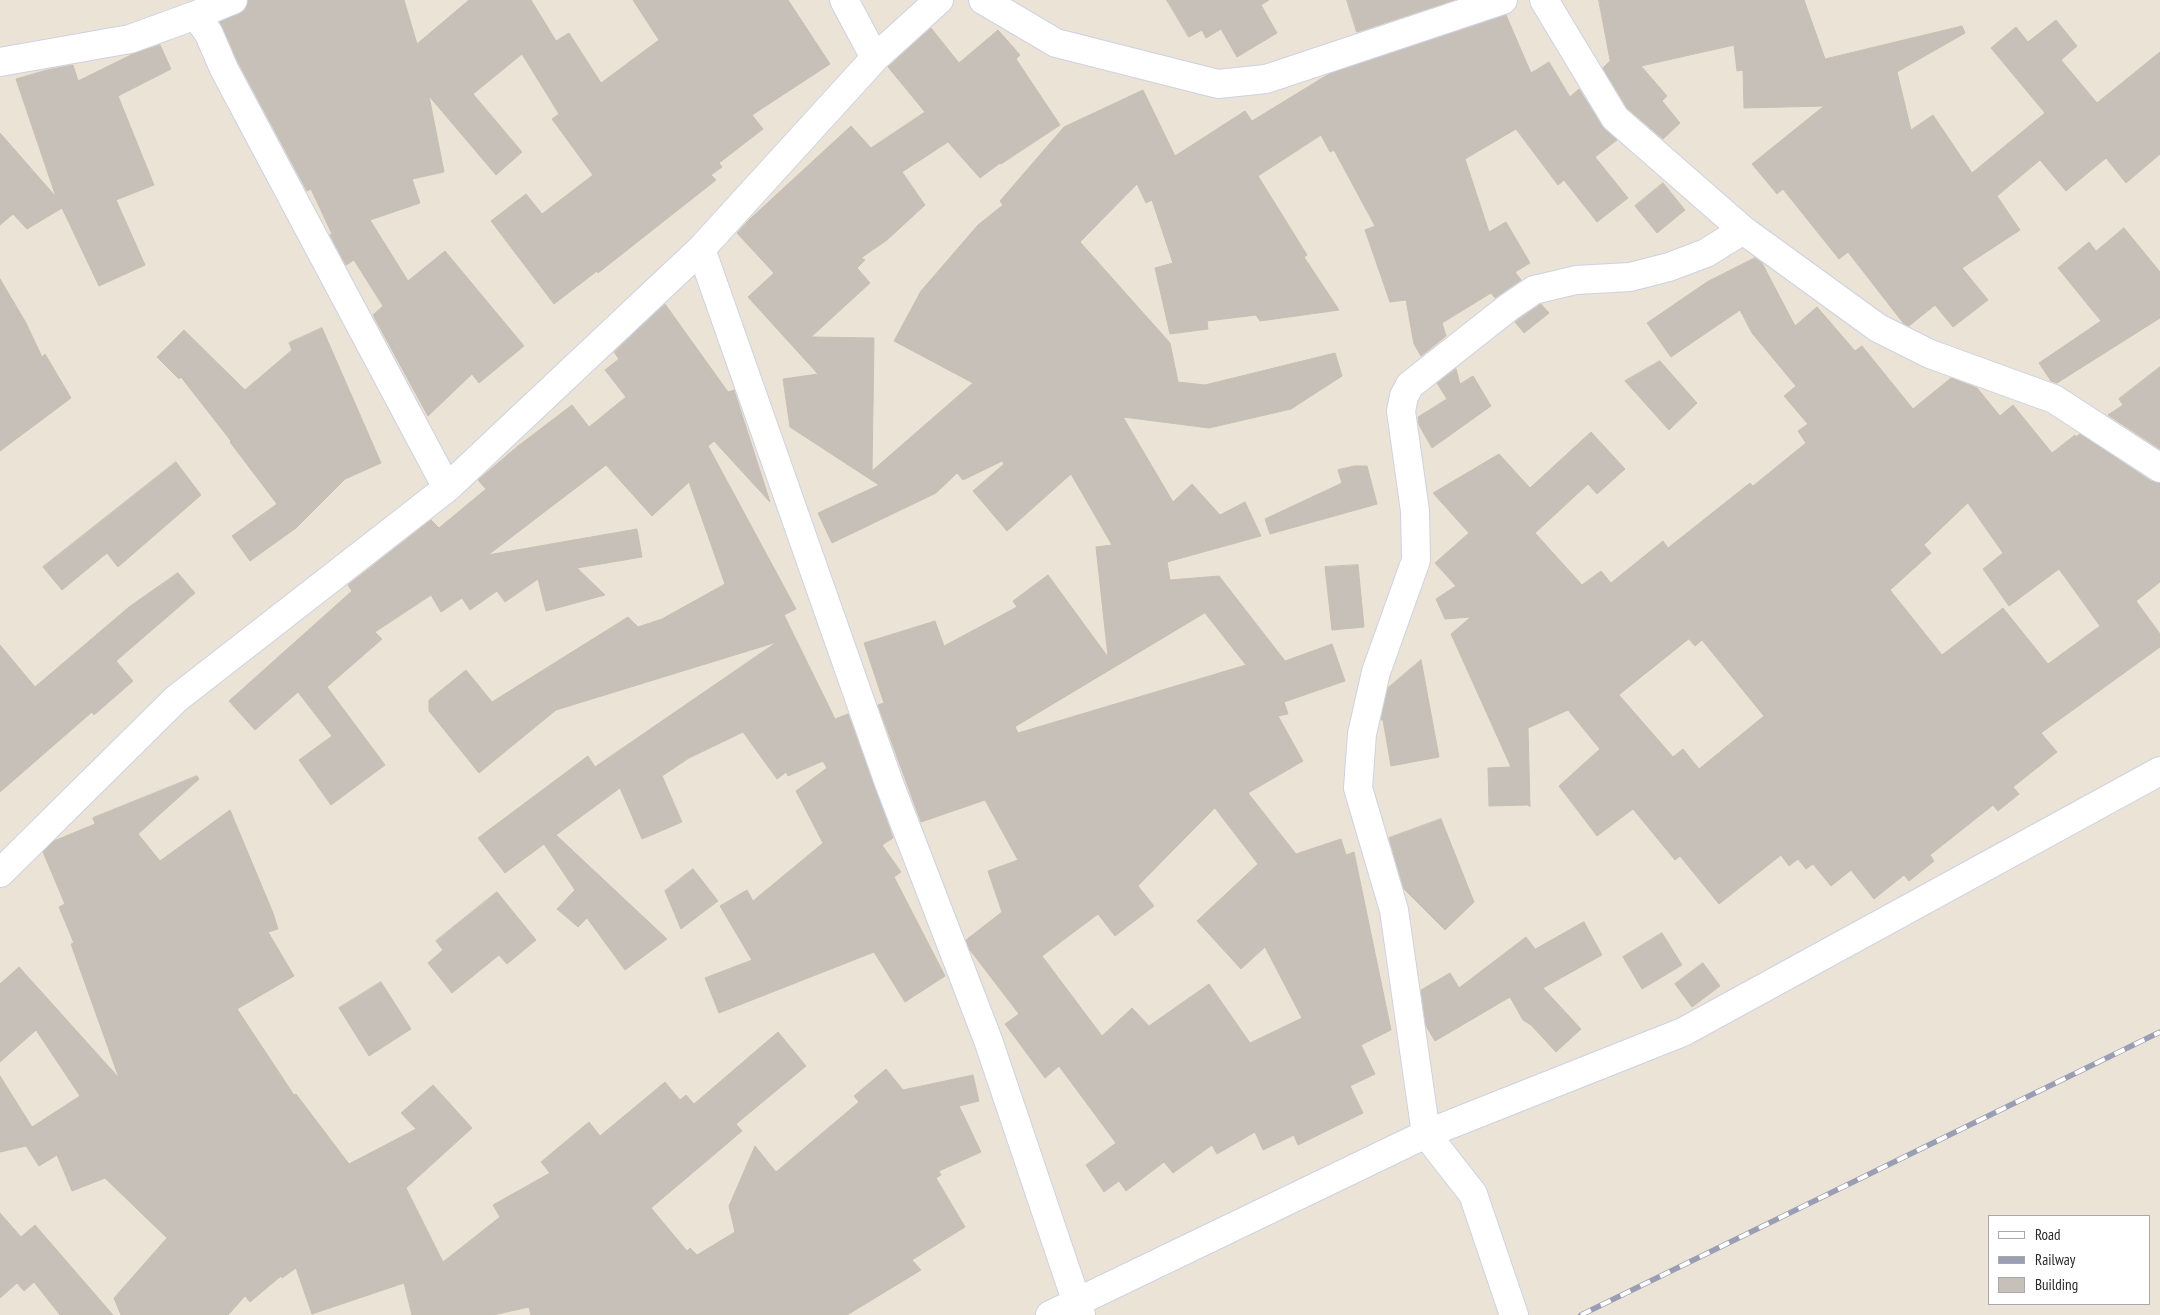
<!DOCTYPE html>
<style>
body{margin:0}
#map{position:relative;width:2160px;height:1315px;overflow:hidden;background:#ece3d7;font-family:"PT Sans Narrow",sans-serif}
canvas{display:block}
.legend{position:absolute;left:1988px;top:1215px;width:162px;height:90px;box-sizing:border-box;background:#fff;border:1px solid #a9a9a9;margin:0;padding:6px 9px;list-style:none;font-size:15px;color:#282828}
.legend li{display:flex;align-items:center;gap:10px;height:25px}
.legend b{width:25px;border:1px solid #a9a9a9}
</style>
<div id="map">
<canvas width="2160" height="1315"></canvas>
<ul class="legend">
<li><b style="height:6px;background:#fff"></b>Road</li>
<li><b style="height:6px;background:#9a9eb4"></b>Railway</li>
<li><b style="height:14px;background:#c6c0b8"></b>Building</li>
</ul>
</div>
<script>
const ctx = document.querySelector('canvas').getContext('2d');
ctx.lineJoin = 'round';
function fillPath(path, color) { ctx.fillStyle = color; ctx.fill(path, 'evenodd'); }
function strokePath(path, color, width, dash) { ctx.strokeStyle = color; ctx.lineWidth = width; ctx.lineCap = dash ? 'butt' : 'round'; ctx.setLineDash(dash || []); ctx.stroke(path); }
const building = new Path2D(`
 M 248,0 L 404,0 L 417,44 L 469,0 L 531,0 L 556,41 L 569,33 L 601,83 L 659,40 L 633,0 L 788,0 L 830,64 L 752,115 L 763,129 L 719,163 L 722,167 L 711,175 L 716,180 L 598,273 L 597,271 L 554,304 L 491,221 L 526,194 L 542,214 L 593,175 L 552,119 L 559,114 L 522,54 L 473,94 L 522,152 L 496,175 L 429,96 L 444,172 L 412,179 L 420,203 L 370,220 L 408,281 L 445,251 L 524,346 L 479,383 L 472,374 L 428,416 L 373,315 L 383,306 L 354,260 L 346,265 L 330,235 L 332,234 L 311,189 L 307,191 L 238,62 L 220,22 L 245,10 Z
 M 1167,0 L 1269,0 L 1261,5 L 1277,33 L 1237,57 L 1221,29 L 1206,38 L 1202,30 L 1189,37 Z
 M 1347,0 L 1454,0 L 1357,32 Z
 M 1599,0 L 1804,0 L 1825,59 L 1962,26 L 1965,33 L 1897,72 L 1911,130 L 1933,115 L 1972,173 L 2045,113 L 1991,48 L 2016,27 L 2028,42 L 2056,20 L 2077,46 L 2061,60 L 2097,103 L 2160,52 L 2160,154 L 2126,183 L 2106,158 L 2066,191 L 2040,160 L 1997,196 L 2020,230 L 1962,268 L 1988,300 L 1953,327 L 1935,305 L 1909,326 L 1904,324 L 1848,252 L 1839,259 L 1783,189 L 1777,194 L 1752,164 L 1824,106 L 1744,108 L 1743,70 L 1737,71 L 1734,45 L 1641,66 L 1667,96 L 1662,101 L 1680,123 L 1663,139 L 1627,108 L 1603,68 L 1610,61 Z
 M 1506,15 L 1531,73 L 1549,62 L 1570,97 L 1579,89 L 1602,126 L 1617,140 L 1595,157 L 1628,198 L 1597,222 L 1564,180 L 1558,185 L 1516,129 L 1465,159 L 1489,232 L 1506,222 L 1530,263 L 1515,272 L 1521,280 L 1495,298 L 1491,293 L 1442,323 L 1446,336 L 1421,356 L 1414,344 L 1406,300 L 1390,302 L 1365,230 L 1375,226 L 1334,150 L 1330,152 L 1321,135 L 1258,176 L 1307,255 L 1304,257 L 1339,310 L 1260,321 L 1256,315 L 1207,321 L 1208,329 L 1170,334 L 1155,268 L 1173,263 L 1152,200 L 1146,203 L 1137,184 L 1080,242 L 1170,343 L 1178,382 L 1205,385 L 1335,353 L 1342,376 L 1291,409 L 1209,428 L 1123,417 L 1173,502 L 1192,484 L 1220,515 L 1245,502 L 1261,536 L 1167,562 L 1170,580 L 1219,576 L 1285,661 L 1332,644 L 1345,681 L 1284,702 L 1288,714 L 1278,716 L 1303,761 L 1248,793 L 1296,854 L 1341,839 L 1346,855 L 1354,852 L 1391,1030 L 1361,1045 L 1375,1074 L 1350,1086 L 1363,1113 L 1298,1145 L 1294,1135 L 1263,1150 L 1255,1132 L 1217,1154 L 1212,1145 L 1173,1173 L 1164,1162 L 1126,1191 L 1119,1181 L 1104,1192 L 1086,1165 L 1116,1143 L 1059,1066 L 1045,1078 L 1005,1024 L 1019,1014 L 970,950 L 966,940 L 1002,912 L 988,871 L 1018,860 L 985,800 L 921,822 L 878,705 L 884,703 L 864,643 L 935,621 L 944,646 L 1017,607 L 1013,601 L 1048,575 L 1108,657 L 1096,547 L 1112,545 L 1071,474 L 1007,531 L 973,491 L 1004,464 L 1002,461 L 963,480 L 957,473 L 936,493 L 832,543 L 818,513 L 879,485 L 790,427 L 783,379 L 818,374 L 748,297 L 774,273 L 737,233 L 750,219 L 851,126 L 871,148 L 925,112 L 888,67 L 931,28 L 959,63 L 998,30 L 1020,55 L 1016,59 L 1060,125 L 1001,164 L 1000,163 L 980,178 L 948,142 L 902,172 L 925,205 L 887,240 L 861,258 L 865,260 L 857,268 L 870,283 L 811,337 L 874,338 L 872,471 L 973,383 L 894,341 L 921,291 L 978,225 L 1003,205 L 1000,201 L 1064,127 L 1143,90 L 1175,156 L 1245,111 L 1252,121 L 1329,74 ZM 1205,613 L 1246,665 L 1018,733 L 1015,727 ZM 1215,808 L 1258,864 L 1197,921 L 1241,969 L 1265,947 L 1302,1018 L 1250,1043 L 1209,984 L 1149,1026 L 1132,1008 L 1102,1036 L 1042,956 L 1098,914 L 1115,936 L 1154,906 L 1138,886 Z
 M 160,45 L 171,69 L 118,96 L 154,185 L 116,200 L 145,265 L 99,286 L 62,208 L 27,229 L 13,214 L 0,225 L 0,133 L 56,197 L 16,79 L 47,70 L 73,65 L 78,81 L 133,54 Z
 M 1663,183 L 1685,210 L 1657,233 L 1635,206 Z
 M 2124,228 L 2160,272 L 2160,318 L 2057,383 L 2051,381 L 2039,363 L 2101,321 L 2058,268 L 2089,242 L 2096,251 Z
 M 1755,258 L 1762,263 L 1795,326 L 1817,307 L 1855,351 L 1862,346 L 1913,409 L 1951,378 L 1977,388 L 2000,416 L 2013,405 L 2052,453 L 2075,435 L 2076,437 L 2080,434 L 2151,481 L 2160,483 L 2160,582 L 2136,601 L 2160,634 L 2160,647 L 2041,733 L 2057,752 L 2013,787 L 2019,794 L 1998,811 L 1993,805 L 1930,855 L 1934,861 L 1909,881 L 1904,875 L 1874,899 L 1851,870 L 1831,886 L 1813,864 L 1806,869 L 1798,859 L 1789,866 L 1781,855 L 1719,904 L 1680,856 L 1675,860 L 1633,809 L 1597,836 L 1559,786 L 1600,749 L 1568,710 L 1528,728 L 1530,807 L 1528,805 L 1489,806 L 1488,768 L 1511,767 L 1451,634 L 1471,617 L 1445,619 L 1436,599 L 1456,586 L 1435,563 L 1469,533 L 1433,493 L 1499,454 L 1530,488 L 1591,432 L 1625,469 L 1597,494 L 1588,484 L 1535,533 L 1582,585 L 1601,571 L 1611,583 L 1663,541 L 1668,548 L 1750,483 L 1753,486 L 1806,443 L 1798,431 L 1808,424 L 1784,396 L 1796,386 L 1752,333 L 1740,310 L 1671,357 L 1647,323 L 1707,282 ZM 1968,503 L 2003,553 L 1983,569 L 2009,606 L 2059,569 L 2100,626 L 2048,664 L 2003,608 L 1942,655 L 1890,590 L 1931,553 L 1924,545 ZM 1689,639 L 1695,646 L 1702,640 L 1764,716 L 1699,769 L 1683,749 L 1673,757 L 1619,695 Z
 M 0,279 L 26,323 L 42,357 L 45,354 L 71,398 L 0,451 Z
 M 665,304 L 728,392 L 734,390 L 770,502 L 714,441 L 708,446 L 796,609 L 784,615 L 835,719 L 848,714 L 893,838 L 882,845 L 901,872 L 894,877 L 945,976 L 905,1002 L 874,952 L 719,1013 L 705,978 L 752,960 L 720,906 L 747,890 L 753,901 L 823,843 L 796,791 L 827,768 L 823,761 L 788,776 L 786,772 L 777,779 L 743,732 L 689,758 L 662,776 L 682,822 L 642,839 L 620,788 L 556,835 L 667,939 L 625,970 L 587,918 L 578,927 L 557,909 L 575,890 L 544,844 L 505,873 L 478,838 L 588,756 L 595,767 L 777,642 L 556,710 L 479,773 L 429,711 L 429,700 L 466,670 L 492,702 L 628,617 L 638,627 L 662,619 L 725,584 L 689,482 L 652,516 L 606,465 L 488,555 L 637,529 L 642,557 L 577,568 L 605,595 L 546,611 L 538,579 L 505,602 L 497,591 L 470,610 L 462,598 L 441,612 L 431,595 L 375,632 L 382,639 L 327,687 L 385,765 L 331,805 L 299,760 L 332,736 L 298,692 L 255,730 L 229,701 L 352,591 L 348,585 L 431,520 L 439,528 L 486,489 L 478,480 L 518,446 L 572,405 L 589,427 L 626,397 L 605,370 L 619,359 L 614,352 Z
 M 1541,304 L 1549,313 L 1524,333 L 1515,322 Z
 M 322,328 L 381,463 L 345,479 L 296,528 L 250,561 L 232,536 L 277,504 L 230,442 L 231,441 L 181,377 L 179,379 L 157,357 L 184,330 L 245,390 L 292,350 L 289,343 Z
 M 1660,361 L 1697,403 L 1669,430 L 1625,381 Z
 M 2160,367 L 2160,449 L 2108,415 L 2123,405 L 2119,399 Z
 M 1456,369 L 1460,384 L 1473,376 L 1491,406 L 1432,448 L 1419,425 L 1418,417 L 1447,399 L 1437,383 Z
 M 176,462 L 201,495 L 118,567 L 107,553 L 62,590 L 43,567 Z
 M 1355,466 L 1367,466 L 1377,504 L 1270,534 L 1265,519 L 1342,483 L 1338,470 Z
 M 1358,565 L 1364,627 L 1332,630 L 1325,567 Z
 M 178,573 L 195,593 L 116,661 L 133,681 L 94,715 L 92,712 L 0,792 L 0,645 L 35,687 L 129,607 Z
 M 1421,660 L 1439,757 L 1391,766 L 1383,720 L 1381,720 L 1388,688 Z
 M 197,776 L 199,779 L 138,834 L 160,861 L 230,810 L 273,913 L 278,929 L 268,932 L 294,976 L 237,1009 L 294,1095 L 296,1094 L 349,1164 L 416,1129 L 401,1113 L 433,1085 L 472,1128 L 406,1188 L 443,1262 L 500,1217 L 493,1205 L 550,1173 L 541,1162 L 589,1122 L 600,1136 L 665,1082 L 680,1100 L 686,1095 L 694,1104 L 778,1032 L 806,1066 L 736,1124 L 742,1131 L 651,1208 L 687,1251 L 690,1248 L 697,1255 L 735,1232 L 729,1206 L 755,1146 L 776,1172 L 859,1102 L 854,1096 L 886,1069 L 903,1090 L 973,1075 L 979,1101 L 959,1106 L 981,1152 L 939,1171 L 941,1175 L 936,1178 L 965,1227 L 912,1260 L 921,1270 L 847,1315 L 531,1315 L 529,1307 L 493,1315 L 412,1315 L 404,1283 L 312,1314 L 296,1268 L 282,1278 L 281,1276 L 250,1302 L 245,1296 L 228,1315 L 121,1315 L 114,1298 L 167,1238 L 105,1178 L 72,1191 L 57,1155 L 39,1166 L 26,1146 L 0,1152 L 0,1076 L 32,1127 L 80,1096 L 36,1030 L 0,1062 L 0,984 L 19,967 L 119,1078 L 71,944 L 74,943 L 59,907 L 65,904 L 43,852 L 54,841 L 95,824 L 93,818 Z
 M 1441,819 L 1474,902 L 1445,930 L 1404,889 L 1389,838 Z
 M 693,869 L 718,901 L 681,929 L 665,891 Z
 M 497,892 L 536,940 L 507,964 L 499,955 L 452,993 L 428,963 L 443,950 L 436,941 Z
 M 1584,922 L 1602,955 L 1543,988 L 1581,1029 L 1556,1052 L 1531,1025 L 1523,1020 L 1510,997 L 1435,1041 L 1426,1026 L 1421,990 L 1450,973 L 1459,988 L 1526,937 L 1535,949 Z
 M 1662,933 L 1682,965 L 1642,989 L 1623,957 Z
 M 1703,963 L 1720,986 L 1692,1007 L 1675,984 Z
 M 381,982 L 411,1029 L 369,1056 L 339,1008 Z
 M 0,1213 L 21,1237 L 35,1225 L 113,1315 L 60,1315 L 34,1282 L 24,1291 L 17,1283 L 0,1298 Z`);
fillPath(building, '#c6c0b8');
strokePath(building, '#c7bfb1', 1);
const minor = new Path2D(`
 M 844,0 L 875,58
 M 983,0 L 1056,43 L 1218,84 L 1266,79 L 1503,0
 M 1544,0 L 1615,118 L 1743,230 L 1878,328 L 1930,354 L 2054,399 L 2160,468
 M 196,15 L 233,0
 M 0,62 L 130,39 L 196,15 L 209,34 L 224,69 L 447,488
 M 701,249 L 889,783 L 988,1040 L 1081,1315
 M 0,873 L 176,699 L 447,488 L 701,249 L 875,58 L 939,0
 M 1050,1315 L 1426,1134 L 1683,1032 L 2160,771
 M 1514,1315 L 1473,1194 L 1426,1134 L 1394,910 L 1358,788 L 1362,734 L 1376,672 L 1416,560 L 1415,511 L 1401,411 L 1404,396 L 1410,385 L 1509,307 L 1534,290 L 1576,280 L 1630,277 L 1669,267 L 1706,253 L 1743,230`);
strokePath(minor, '#cdd1e2', 30);
strokePath(minor, '#fff', 28);
const rail = new Path2D(`
 M 1581,1315 L 2160,1032`);
strokePath(rail, '#9a9eb4', 5.5);
strokePath(rail, '#fff', 4, [11]);
</script>
